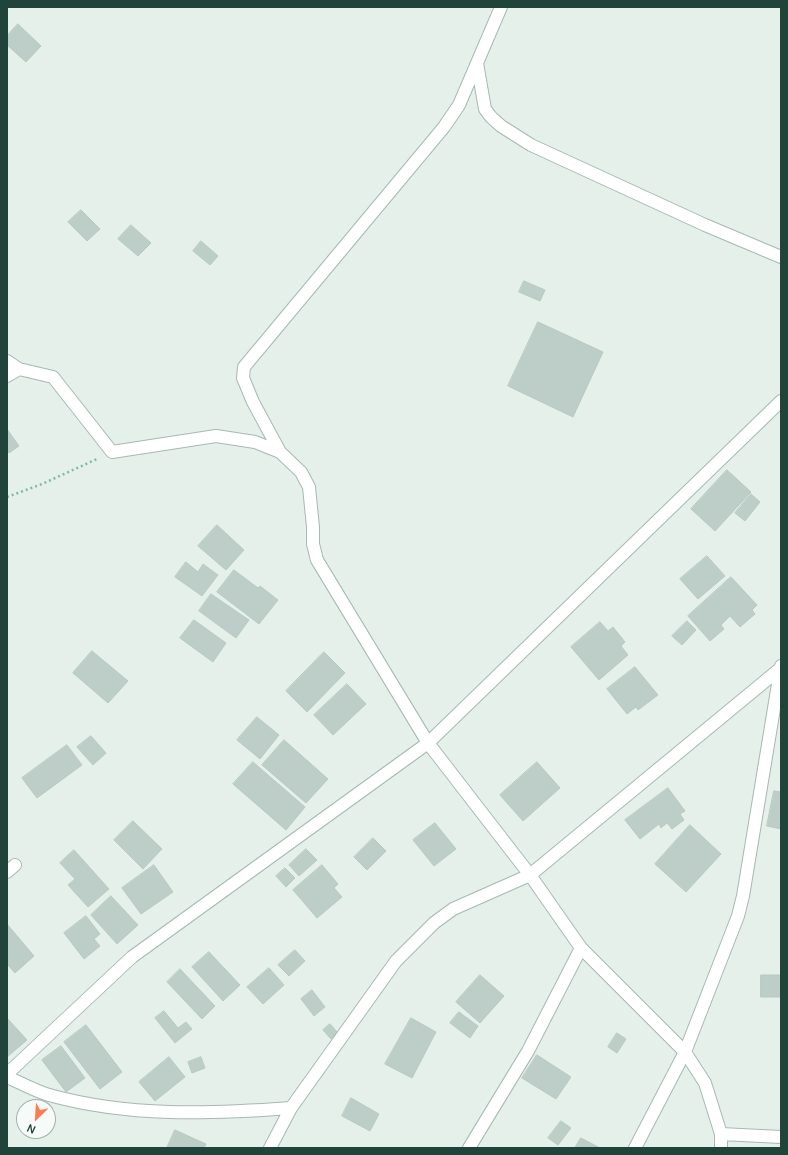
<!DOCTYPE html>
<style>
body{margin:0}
#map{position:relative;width:788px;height:1155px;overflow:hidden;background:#e5f0eb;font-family:Manrope,sans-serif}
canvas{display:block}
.frame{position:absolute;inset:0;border:8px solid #21443a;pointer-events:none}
.north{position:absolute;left:16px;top:1099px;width:40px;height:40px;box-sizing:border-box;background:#f6fbf9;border:1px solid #a1b2ad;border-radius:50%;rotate:205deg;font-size:11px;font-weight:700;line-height:16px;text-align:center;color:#21443a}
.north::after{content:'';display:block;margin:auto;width:14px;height:18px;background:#ff7c53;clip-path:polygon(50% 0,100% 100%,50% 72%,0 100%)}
</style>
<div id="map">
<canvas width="788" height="1155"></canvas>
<div class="frame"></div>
<div class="north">N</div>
</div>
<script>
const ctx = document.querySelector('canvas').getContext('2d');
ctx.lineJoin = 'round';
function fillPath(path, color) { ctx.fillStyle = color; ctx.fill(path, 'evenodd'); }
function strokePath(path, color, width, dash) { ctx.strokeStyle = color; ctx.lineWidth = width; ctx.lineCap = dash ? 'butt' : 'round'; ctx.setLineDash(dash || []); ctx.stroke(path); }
const building = new Path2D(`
 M 18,24 L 41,46 L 26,62 L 7,45 L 7,36 Z
 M 81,210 L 100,229 L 87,241 L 68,222 Z
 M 131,225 L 151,243 L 138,256 L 118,239 Z
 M 201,241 L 218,256 L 210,265 L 193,251 Z
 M 524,281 L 545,290 L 540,301 L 519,292 Z
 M 538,322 L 603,352 L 573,417 L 508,386 Z
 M 7,429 L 19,446 L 9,453 L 7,450 Z
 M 727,470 L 751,492 L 715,531 L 691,509 Z
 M 751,494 L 760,502 L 745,521 L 735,513 Z
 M 217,525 L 244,550 L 226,570 L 198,546 Z
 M 707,556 L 725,576 L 698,599 L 680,579 Z
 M 186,562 L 198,572 L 203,564 L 218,575 L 202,596 L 175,577 Z
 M 234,570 L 258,588 L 260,586 L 278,600 L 259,624 L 217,592 Z
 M 731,577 L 757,605 L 752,610 L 755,614 L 740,627 L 730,616 L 721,625 L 724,629 L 710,641 L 688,616 Z
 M 211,594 L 249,620 L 236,638 L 199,611 Z
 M 194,620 L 226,643 L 213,662 L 180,638 Z
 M 687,621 L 696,630 L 682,645 L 672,636 Z
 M 600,622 L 608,631 L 613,627 L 625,642 L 621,646 L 628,655 L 599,680 L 571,647 Z
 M 92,651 L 128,681 L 108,703 L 73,673 Z
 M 324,652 L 345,673 L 307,712 L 286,691 Z
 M 635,667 L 658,695 L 638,710 L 636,707 L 627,714 L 607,689 Z
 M 347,684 L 366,704 L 333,735 L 314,715 Z
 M 257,717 L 279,735 L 260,759 L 237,740 Z
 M 91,736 L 106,753 L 93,765 L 77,747 Z
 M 284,740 L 328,779 L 306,803 L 262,765 Z
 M 67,745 L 82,765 L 37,798 L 22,778 Z
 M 253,762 L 305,807 L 286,830 L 233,784 Z
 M 537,762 L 560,788 L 523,821 L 500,795 Z
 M 668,788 L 685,811 L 680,814 L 684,820 L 672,829 L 667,823 L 661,828 L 659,824 L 640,839 L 625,820 Z
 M 774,791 L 781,792 L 781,829 L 767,826 Z
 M 133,821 L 162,849 L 143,869 L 114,840 Z
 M 435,823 L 456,849 L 434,866 L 413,840 Z
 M 690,825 L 721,854 L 686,892 L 655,864 Z
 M 373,838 L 386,851 L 367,870 L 354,857 Z
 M 306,849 L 317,860 L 299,876 L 289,865 Z
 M 74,850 L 109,889 L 88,907 L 68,885 L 75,879 L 60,863 Z
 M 154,865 L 173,892 L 141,914 L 122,888 Z
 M 322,865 L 338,884 L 334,888 L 342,897 L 317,918 L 293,890 Z
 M 285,868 L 295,878 L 286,887 L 276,876 Z
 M 111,896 L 138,925 L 117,944 L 91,915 Z
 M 86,916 L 100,934 L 94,939 L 100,946 L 84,959 L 64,933 Z
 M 7,924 L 34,956 L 15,973 L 7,964 Z
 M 295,950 L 305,961 L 289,976 L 278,965 Z
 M 209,952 L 240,985 L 223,1001 L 192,967 Z
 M 269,968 L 284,985 L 263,1004 L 247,987 Z
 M 180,969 L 215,1006 L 202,1019 L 167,982 Z
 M 480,975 L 504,996 L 480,1023 L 456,1002 Z
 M 761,975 L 781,975 L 781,997 L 761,997 Z
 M 312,990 L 325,1007 L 314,1016 L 301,999 Z
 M 164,1011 L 178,1028 L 186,1022 L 192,1029 L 175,1043 L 155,1018 Z
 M 459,1012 L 478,1026 L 470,1038 L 450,1023 Z
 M 7,1018 L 27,1040 L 7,1057 Z
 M 411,1018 L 436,1032 L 412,1078 L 385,1064 Z
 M 330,1024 L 338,1033 L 331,1039 L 323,1030 Z
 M 86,1025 L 122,1072 L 100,1089 L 64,1042 Z
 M 617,1033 L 626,1039 L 617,1053 L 608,1047 Z
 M 61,1046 L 85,1078 L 66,1092 L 42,1060 Z
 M 537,1055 L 571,1077 L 556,1099 L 522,1078 Z
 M 169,1057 L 185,1077 L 155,1101 L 139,1082 Z
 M 201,1057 L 205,1068 L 192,1073 L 188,1062 Z
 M 351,1098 L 379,1114 L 370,1131 L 342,1116 Z
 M 561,1121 L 571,1128 L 558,1145 L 548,1138 Z
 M 175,1130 L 206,1144 L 204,1148 L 167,1148 Z
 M 581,1138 L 600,1148 L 575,1148 Z`);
fillPath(building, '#bccec7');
strokePath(building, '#b6cac2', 1);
const minor = new Path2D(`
 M 501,7 L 477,63 L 485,109 L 491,117 L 501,126 L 531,145 L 705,225 L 781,257
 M 7,361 L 19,369 L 53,377 L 112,452 L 216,436 L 255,442 L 280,452 L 301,472 L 309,487 L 313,527 L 313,544 L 317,560 L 428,743 L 530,875 L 581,948 L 685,1052 L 705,1083 L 721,1134 L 721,1148
 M 7,376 L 19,369
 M 280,452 L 253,402 L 243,378 L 244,367 L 444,127 L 459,105 L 477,63
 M 7,872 L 15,865
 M 7,1074 L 132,957 L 428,743 L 781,401
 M 7,1077 C 21,1083 35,1091 49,1095 C 129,1117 209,1114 291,1108
 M 721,1134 L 781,1137
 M 270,1148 L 291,1108 L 396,961 L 434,923 L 453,909 L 530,875 L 781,668
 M 469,1148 L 528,1051 L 581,948
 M 635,1148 L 685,1052 L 738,916 L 743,896 L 781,666`);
strokePath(minor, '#a6b9b2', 14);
strokePath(new Path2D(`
 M 7,497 L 42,484 L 97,459`), '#82b7a6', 2.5, [2, 3]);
strokePath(minor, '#fff', 12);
</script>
